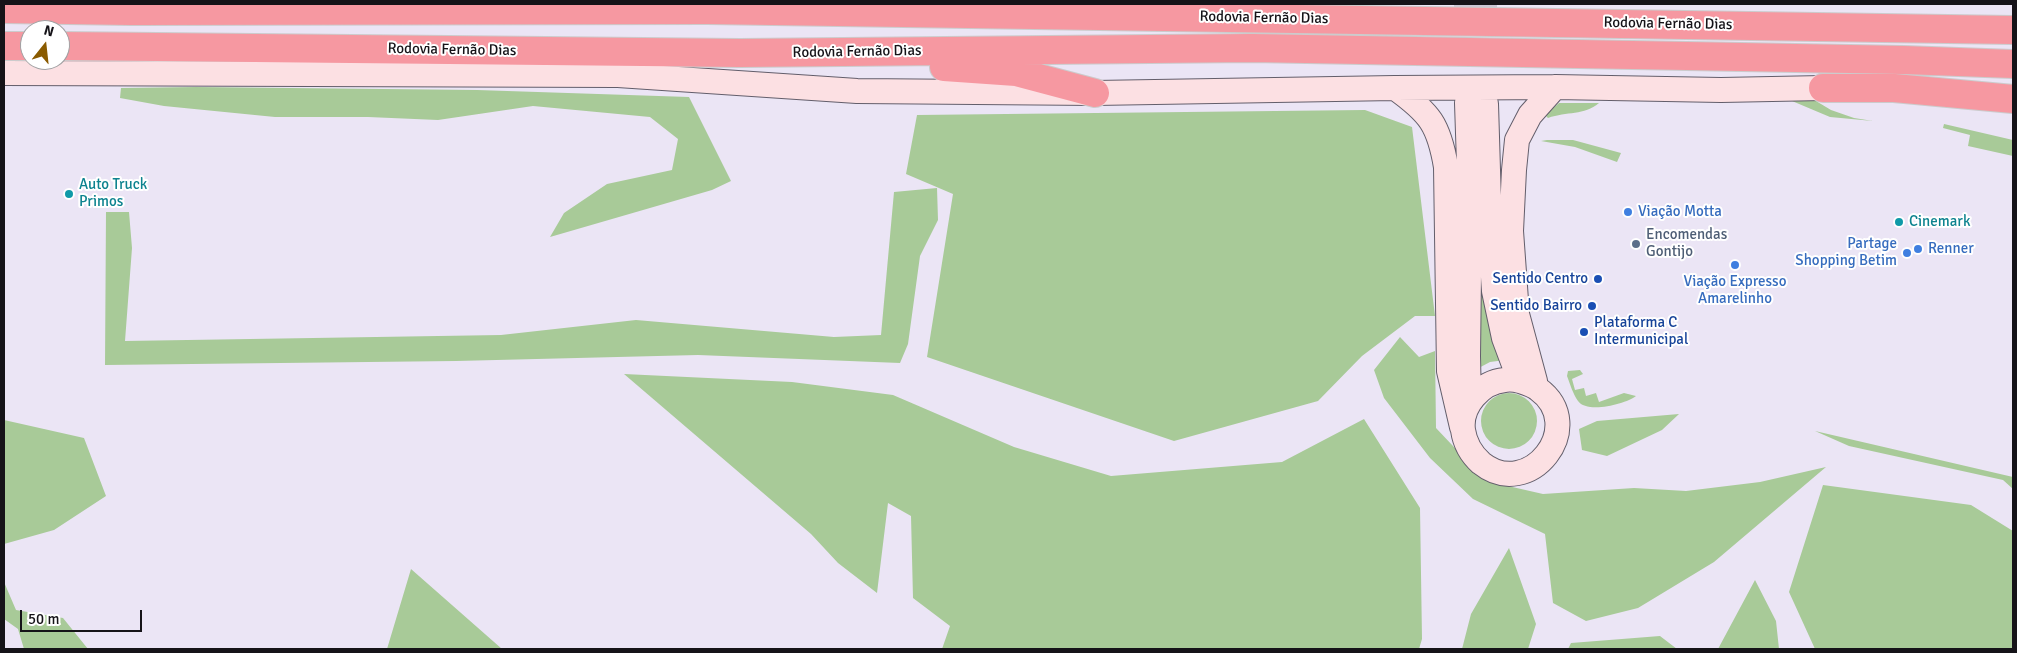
<!DOCTYPE html>
<meta charset="utf-8">
<style>
body{margin:0}
#map{position:relative;width:2017px;height:653px;overflow:hidden;background:#ebe5f5;font-family:Signika,sans-serif}
canvas{display:block}
.frame{position:absolute;inset:0;border:5px solid #151318;pointer-events:none}
.north{position:absolute;left:20px;top:20px;width:50px;height:50px;box-sizing:border-box;background:#fff;border:1px solid #a1a1a3;border-radius:50%;rotate:16deg;font-size:14px;font-weight:700;line-height:20px;text-align:center;color:#151318}
.north::after{content:'';display:block;margin:auto;width:18px;height:22px;background:#8a5b00;clip-path:polygon(50% 0,100% 100%,50% 72%,0 100%)}
.scale{position:absolute;left:20px;top:610px;width:122px;height:22px;box-sizing:border-box;border:2px solid #151318;border-top:0;padding-left:6px;font-size:15px;line-height:18px;white-space:nowrap;color:#151318;-webkit-text-stroke:4px #fff;paint-order:stroke}
</style>
<div id="map">
<canvas width="2017" height="653"></canvas>
<div class="frame"></div>
<div class="north">N</div>
<div class="scale">50 m</div>
</div>
<script>
const ctx = document.querySelector('canvas').getContext('2d');
ctx.lineJoin = 'round';
function fillPath(path, color) { ctx.fillStyle = color; ctx.fill(path, 'evenodd'); }
function strokePath(path, color, width, dash) { ctx.strokeStyle = color; ctx.lineWidth = width; ctx.lineCap = dash ? 'butt' : 'round'; ctx.setLineDash(dash || []); ctx.stroke(path); }
function write(font, color, halo, rows, align = 'center') {
  ctx.font = font + ' Signika,sans-serif'; ctx.lineWidth = 4; ctx.setLineDash([]); ctx.textBaseline = 'middle'; ctx.strokeStyle = halo; ctx.fillStyle = color; for (const [text, x, y, turn = 0] of rows) {
    ctx.save(); ctx.translate(x, y); ctx.rotate((+turn || 0) * Math.PI / 180); ctx.textAlign = isNaN(turn) ? turn : align; if (halo) ctx.strokeText(text, 0, 0); ctx.fillText(text, 0, 0); ctx.restore();
  }
}
fillPath(new Path2D(`
 M 196,87 L 477,90 L 689,97 L 731,181 L 712,190 L 550,237 L 564,213 L 607,184 L 672,170 L 678,139 L 650,117 L 533,106 L 438,120 L 368,117 L 275,117 L 164,106 L 120,98 L 121,88 Z
 M 1792,101 L 1816,101 L 1831,110 L 1854,118 L 1873,121 L 1830,117 Z
 M 1559,103 L 1599,103 C 1584,116 1567,111 1548,118 L 1545,115 Z
 M 1365,110 L 1412,127 L 1435,316 L 1415,316 L 1362,356 L 1318,401 L 1174,441 L 927,357 L 953,194 L 906,174 L 917,115 Z
 M 1944,124 L 2013,140 L 2013,156 L 1968,146 L 1970,135 L 1943,128 Z
 M 1547,140 L 1573,140 L 1621,153 L 1617,162 L 1575,147 L 1541,141 Z
 M 937,188 L 938,220 L 920,256 L 908,344 L 900,363 L 698,355 L 456,361 L 105,365 L 106,212 L 129,212 L 132,248 L 125,341 L 501,335 L 636,320 L 834,337 L 881,335 L 894,192 Z
 M 1479,274 L 1488,317 L 1505,360 L 1490,362 L 1475,370 Z
 M 1400,337 L 1419,357 L 1435,351 L 1436,428 L 1486,481 L 1543,494 L 1634,488 L 1686,491 L 1760,482 L 1826,467 L 1714,562 L 1638,608 L 1586,621 L 1553,603 L 1545,534 L 1473,499 L 1430,458 L 1384,398 L 1374,370 Z
 M 1580,370 L 1583,374 L 1572,379 L 1575,390 L 1584,388 L 1586,396 L 1596,393 L 1599,402 L 1624,393 L 1636,396 C 1626,404 1587,414 1578,401 C 1573,394 1570,384 1567,376 L 1568,371 Z
 M 624,374 L 792,382 L 893,395 L 1014,447 L 1111,476 L 1282,462 L 1364,419 L 1420,508 L 1422,639 L 1419,649 L 942,649 L 950,626 L 913,598 L 911,516 L 888,503 L 877,593 L 838,563 L 811,534 Z
 M1481 421a28 28 0 1 1 56 0a28 28 0 1 1-56 0Z
 M 1679,414 L 1662,430 L 1607,456 L 1582,450 L 1579,429 L 1597,421 Z
 M 4,420 L 84,438 L 106,496 L 54,530 L 4,544 Z
 M 1815,431 L 2013,477 L 2013,489 L 2003,480 L 1849,446 Z
 M 1823,485 L 1971,505 L 2013,531 L 2013,649 L 1815,649 L 1789,592 Z
 M 1509,548 L 1536,624 L 1528,649 L 1462,649 L 1471,614 Z
 M 411,569 L 502,649 L 387,649 Z
 M 1755,580 L 1776,621 L 1779,649 L 1718,649 Z
 M 4,582 L 16,610 L 63,618 L 88,649 L 24,649 L 18,629 L 4,619 Z
 M 1660,636 L 1677,649 L 1568,649 L 1571,643 Z`), '#a8ca98');
strokePath(new Path2D(`
 M 1466,4 L 1467,103
 M 1485,4 L 1486,104`), '#cbc6d4', 24, [24, 12]);
const secondary = new Path2D(`
 M 4,73 L 618,75 L 857,91 L 1095,93 L 1395,88 L 1555,87 L 1721,90 L 1823,88
 M 1395,88 C 1430,113 1439,125 1446,167 L 1449,371 L 1462,427
 M 1467,103 L 1470,193 L 1468,356 L 1469,403
 M 1486,104 L 1490,236 L 1494,291 L 1504,338 L 1520,381 C 1526,383 1533,385 1538,389 C 1589,426 1529,502 1481,463 C 1471,454 1465,444 1463,430 C 1460,406 1481,382 1505,380 C 1510,379 1516,380 1520,381
 M 1535,381 L 1517,314 L 1511,231 L 1514,170 L 1517,140 L 1530,115 L 1555,87`);
const highway = new Path2D(`
 M 4,9 L 131,11 L 707,10 L 2013,30
 M 4,46 L 30,46
 M 60,46 L 740,53 L 1252,48 L 1904,60 L 2013,64
 M 944,67 L 1016,72 L 1095,93
 M 1823,88 L 1894,88 L 2013,99`);
strokePath(secondary, '#635e6b', 26);
strokePath(highway, '#cccbcc', 30);
strokePath(secondary, '#fce0e3', 24);
strokePath(highway, '#f698a1', 28);
for (const [x, y, r, color] of [
 [69,194,5,"#0f9aa8"],
 [1628,212,5,"#3f7fe0"],
 [1899,222,5,"#0f9aa8"],
 [1636,244,5,"#5c6f8a"],
 [1918,249,5,"#3f7fe0"],
 [1907,253,5,"#3f7fe0"],
 [1735,265,5,"#3f7fe0"],
 [1598,279,5,"#1a4fb4"],
 [1592,306,5,"#1a4fb4"],
 [1584,332,5,"#1a4fb4"]
]) { const dot = new Path2D(); dot.arc(x, y, r, 0, 2 * Math.PI); ctx.fillStyle = color; ctx.fill(dot); strokePath(dot, '#fff', 2); }
write('15px', '#151318', '#fff', [
 ["Rodovia Fernão Dias",1264,18,1],
 ["Rodovia Fernão Dias",1668,24,1],
 ["Rodovia Fernão Dias",452,50,1],
 ["Rodovia Fernão Dias",857,52,-1]
]);
write('15px', '#0d838f', '#fff', [
 ["Auto Truck",79,185],
 ["Primos",79,202],
 ["Cinemark",1909,222]
], 'left');
write('15px', '#366cbe', '#fff', [
 ["Viação Motta",1638,212],
 ["Partage",1897,244,"right"],
 ["Shopping Betim",1897,261,"right"],
 ["Renner",1928,249],
 ["Viação Expresso",1735,282,"center"],
 ["Amarelinho",1735,299,"center"]
], 'left');
write('15px', '#4e5e75', '#fff', [
 ["Encomendas",1646,235],
 ["Gontijo",1646,252]
], 'left');
write('15px', '#164399', '#fff', [
 ["Sentido Centro",1588,279],
 ["Sentido Bairro",1582,306],
 ["Plataforma C",1594,323,"left"],
 ["Intermunicipal",1594,340,"left"]
], 'right');
</script>
